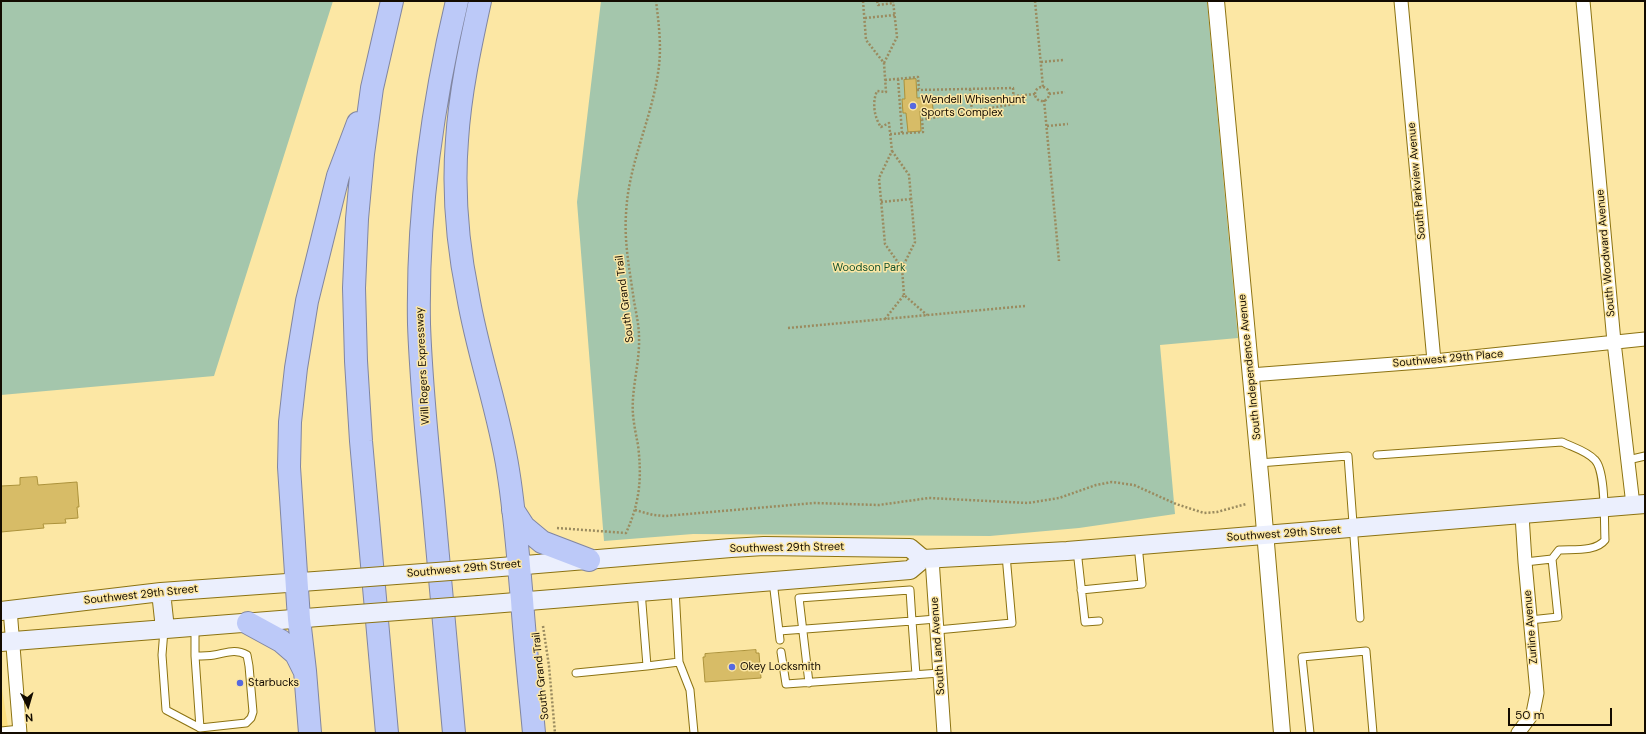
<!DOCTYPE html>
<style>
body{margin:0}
#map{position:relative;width:1646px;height:734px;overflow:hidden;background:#fce7a4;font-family:"DM Sans",sans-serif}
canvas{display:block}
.frame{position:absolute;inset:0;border:2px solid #130b00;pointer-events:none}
.north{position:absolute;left:8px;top:686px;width:40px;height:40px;-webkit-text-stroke:3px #fce7a4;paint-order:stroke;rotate:175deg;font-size:11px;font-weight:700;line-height:16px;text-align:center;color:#130b00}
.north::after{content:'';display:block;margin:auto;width:14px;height:18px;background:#130b00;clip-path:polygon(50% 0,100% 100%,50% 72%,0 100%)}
.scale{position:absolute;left:1508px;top:708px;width:104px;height:18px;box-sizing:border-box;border:2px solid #130b00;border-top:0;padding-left:5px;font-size:12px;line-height:14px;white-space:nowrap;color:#130b00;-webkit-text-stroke:3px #fce7a4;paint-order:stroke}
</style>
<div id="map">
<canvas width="1646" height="734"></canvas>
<div class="frame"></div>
<div class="north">N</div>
<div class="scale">50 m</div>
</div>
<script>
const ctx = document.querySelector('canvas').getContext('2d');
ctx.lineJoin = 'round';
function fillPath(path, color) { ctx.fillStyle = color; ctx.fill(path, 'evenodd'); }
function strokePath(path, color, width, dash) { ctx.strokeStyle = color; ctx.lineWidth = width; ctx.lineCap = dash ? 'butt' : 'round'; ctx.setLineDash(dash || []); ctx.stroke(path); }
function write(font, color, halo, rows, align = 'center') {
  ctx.font = font + ' "DM Sans",sans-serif'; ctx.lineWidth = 3; ctx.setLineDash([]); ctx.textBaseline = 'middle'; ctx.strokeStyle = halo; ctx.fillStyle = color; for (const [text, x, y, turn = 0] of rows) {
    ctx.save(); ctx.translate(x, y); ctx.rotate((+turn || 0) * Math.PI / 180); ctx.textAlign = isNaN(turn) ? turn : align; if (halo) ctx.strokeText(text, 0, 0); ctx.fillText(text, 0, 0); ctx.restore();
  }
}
fillPath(new Path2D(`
 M 1,682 L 9,733 L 1,733 Z`), '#fddf80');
fillPath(new Path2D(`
 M 1,1 L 333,1 L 214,376 L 1,395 Z
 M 601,1 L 1207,1 L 1238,338 L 1160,345 L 1175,514 L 1079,528 L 990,536 L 693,534 L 604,541 L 577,202 Z`), '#a4c6ac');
const building = new Path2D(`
 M 916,79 L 917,98 L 932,97 L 933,110 L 920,111 L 921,131 L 908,132 L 906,113 L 903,113 L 902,99 L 905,99 L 904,80 Z
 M 37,477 L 38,485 L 77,482 L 79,507 L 77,507 L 78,518 L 65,519 L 66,523 L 43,524 L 44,528 L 1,532 L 1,486 L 20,485 L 20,478 Z
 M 756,650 L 756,653 L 759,653 L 761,678 L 705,682 L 703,657 L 705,657 L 705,654 Z`);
fillPath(building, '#d7bc67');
strokePath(building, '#ac923b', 1);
const service = new Path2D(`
 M 1377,455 L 1562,442 C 1572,447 1587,451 1595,460 C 1606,471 1604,523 1605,540 C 1596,552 1573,549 1559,550 L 1552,559 L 1525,562
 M 1628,460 L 1645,456
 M 1259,463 L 1348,456 L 1360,618
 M 1077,550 L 1085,622 L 1099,621
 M 773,581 L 780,640
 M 1081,590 L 1142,584 L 1138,545
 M 1530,620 L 1558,617 L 1552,559
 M 195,627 L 195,656 L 200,728
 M 164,630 L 162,655 L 166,710 L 200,728 L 246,723 L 251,718 L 253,712 L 249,666 L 247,655 C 235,648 226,653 214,655 C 208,656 201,656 195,656
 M 937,630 L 1012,623 L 1006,555
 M 779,631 C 823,628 868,624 912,621 L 910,590 L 799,598 L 809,683
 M 781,652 L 786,684 L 940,673
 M 679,662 L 690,690 L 694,733
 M 647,666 L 679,662 L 675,589
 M 576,673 L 647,666 L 641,591
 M 916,675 L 912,621 L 936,619
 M 1,731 L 20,729
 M 1310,733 L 1302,657 L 1366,651 L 1373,733`);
const minor = new Path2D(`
 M 1401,1 L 1434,361
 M 1583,1 L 1614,342 L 1633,505
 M 1250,375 L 1434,361 L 1645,339
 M 932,559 L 944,733
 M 10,609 L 20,733
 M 1518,733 L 1533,713 L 1537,693 L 1525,562 L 1522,515`);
const tertiary = new Path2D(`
 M 1216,1 L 1262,496 L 1282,733`);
const secondary = new Path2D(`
 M 477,569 L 731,548 L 764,546 L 910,548 L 923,559
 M 161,592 L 165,629
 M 479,605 L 910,570 L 923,559 L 1067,551 L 1645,504
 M 1,611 L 161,592 L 329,580
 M 1,642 L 331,616`);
const motorway = new Path2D(`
 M 480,1 C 470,47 460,93 457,140 C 453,190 458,247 468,296 C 478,355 499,411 508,470 C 515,513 518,556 522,600 C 525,644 530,689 534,733
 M 513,510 L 524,527 L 542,542 L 589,560
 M 248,623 L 281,641 L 296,654 L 304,670
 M 310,733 L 305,671 L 299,619 L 289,467 L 290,422 L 296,368 L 307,301 L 338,176 L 358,123
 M 387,733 L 361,441 L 356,361 L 354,288 L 357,219 L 363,154 L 372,88 L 392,1
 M 454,733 C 447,656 440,578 433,501 C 427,442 421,383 419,324 C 417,215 432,106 457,1`);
strokePath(service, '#8c7312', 9);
strokePath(minor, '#8c7312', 15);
strokePath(tertiary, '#8c7312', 18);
strokePath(secondary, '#8c7312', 20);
strokePath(motorway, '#8186a1', 24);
strokePath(new Path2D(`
 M 863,1 L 866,40 L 884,63 L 886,92 L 877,91 C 872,102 874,117 881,127 L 889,123 L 892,151 L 879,178 L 885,244 L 902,268 L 904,295
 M 877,1 L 878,5 L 894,3
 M 1035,1 L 1043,87
 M 865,18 L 895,15
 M 1041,62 L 1063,60
 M 884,63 L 897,37 L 893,1
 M 898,79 L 902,133
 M 885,80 L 918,77 L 919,89
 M1035 94a7 7 0 1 1 14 0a7 7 0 1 1-14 0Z
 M 970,89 L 972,112
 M 917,90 L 1013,88 L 1014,104 L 920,120
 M 1049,94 L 1065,92
 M 1013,96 L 1036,94
 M 1044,100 L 1059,261
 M 1047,126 L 1068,124
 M 890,134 L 923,132 L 922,120
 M 892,151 L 909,175 L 915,242 L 902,268
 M 881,202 L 911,199
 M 885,319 L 904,295 L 927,315
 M 788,328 L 1025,306
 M 635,510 L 653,515 L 665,516 L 814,503 L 879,505 L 929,498 L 1028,503 L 1059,498 L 1096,485 L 1112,482 L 1134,485 L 1176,504 L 1204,513 L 1217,512 L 1246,504
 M 557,528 L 626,533 C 640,502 642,478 638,445 C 636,435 634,425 633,415 C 631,389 640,363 639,337 C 639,325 636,313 634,301 C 630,272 624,243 626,214 C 628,165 651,121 658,73 C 662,49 659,25 656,1
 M 543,626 L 549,666 L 555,733`), '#9a8b5f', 2.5, [2, 2]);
strokePath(service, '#fff', 7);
strokePath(minor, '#fff', 13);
strokePath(tertiary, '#fff', 16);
strokePath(secondary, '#ebeffd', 18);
strokePath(motorway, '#bcc9f8', 22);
const secondaryBridge = new Path2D(`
 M 329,580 L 477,569
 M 331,616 L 479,605`);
strokePath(secondaryBridge, '#8c7312', 20, []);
strokePath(secondaryBridge, '#ebeffd', 18);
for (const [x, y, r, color] of [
 [913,106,4,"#5669df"],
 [732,667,4,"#5669df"],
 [240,683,4,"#5669df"]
]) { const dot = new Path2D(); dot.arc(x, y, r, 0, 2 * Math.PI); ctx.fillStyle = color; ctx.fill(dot); strokePath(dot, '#fce7a4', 1.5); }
write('11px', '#130b00', '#fce7a4', [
 ["Wendell Whisenhunt",921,100],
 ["Sports Complex",921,113],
 ["Okey Locksmith",740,667],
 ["Starbucks",248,683]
], 'left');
write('11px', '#130b00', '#fce7a4', [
 ["South Parkview Avenue",1417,181,-95],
 ["South Woodward Avenue",1606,253,-95],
 ["South Grand Trail",625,299,-97],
 ["Southwest 29th Place",1448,359,-5],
 ["Will Rogers Expressway",423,366,-93],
 ["South Independence Avenue",1250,367,-96],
 ["Southwest 29th Street",1284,534,-4],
 ["Southwest 29th Street",787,548,-1],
 ["Southwest 29th Street",464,569,-5],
 ["Southwest 29th Street",141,595,-6],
 ["Zurline Avenue",1531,627,-95],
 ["South Land Avenue",938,646,-94],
 ["South Grand Trail",541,676,-96]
]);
write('11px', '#13512c', '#fce7a4', [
 ["Woodson Park",869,268]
]);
</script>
